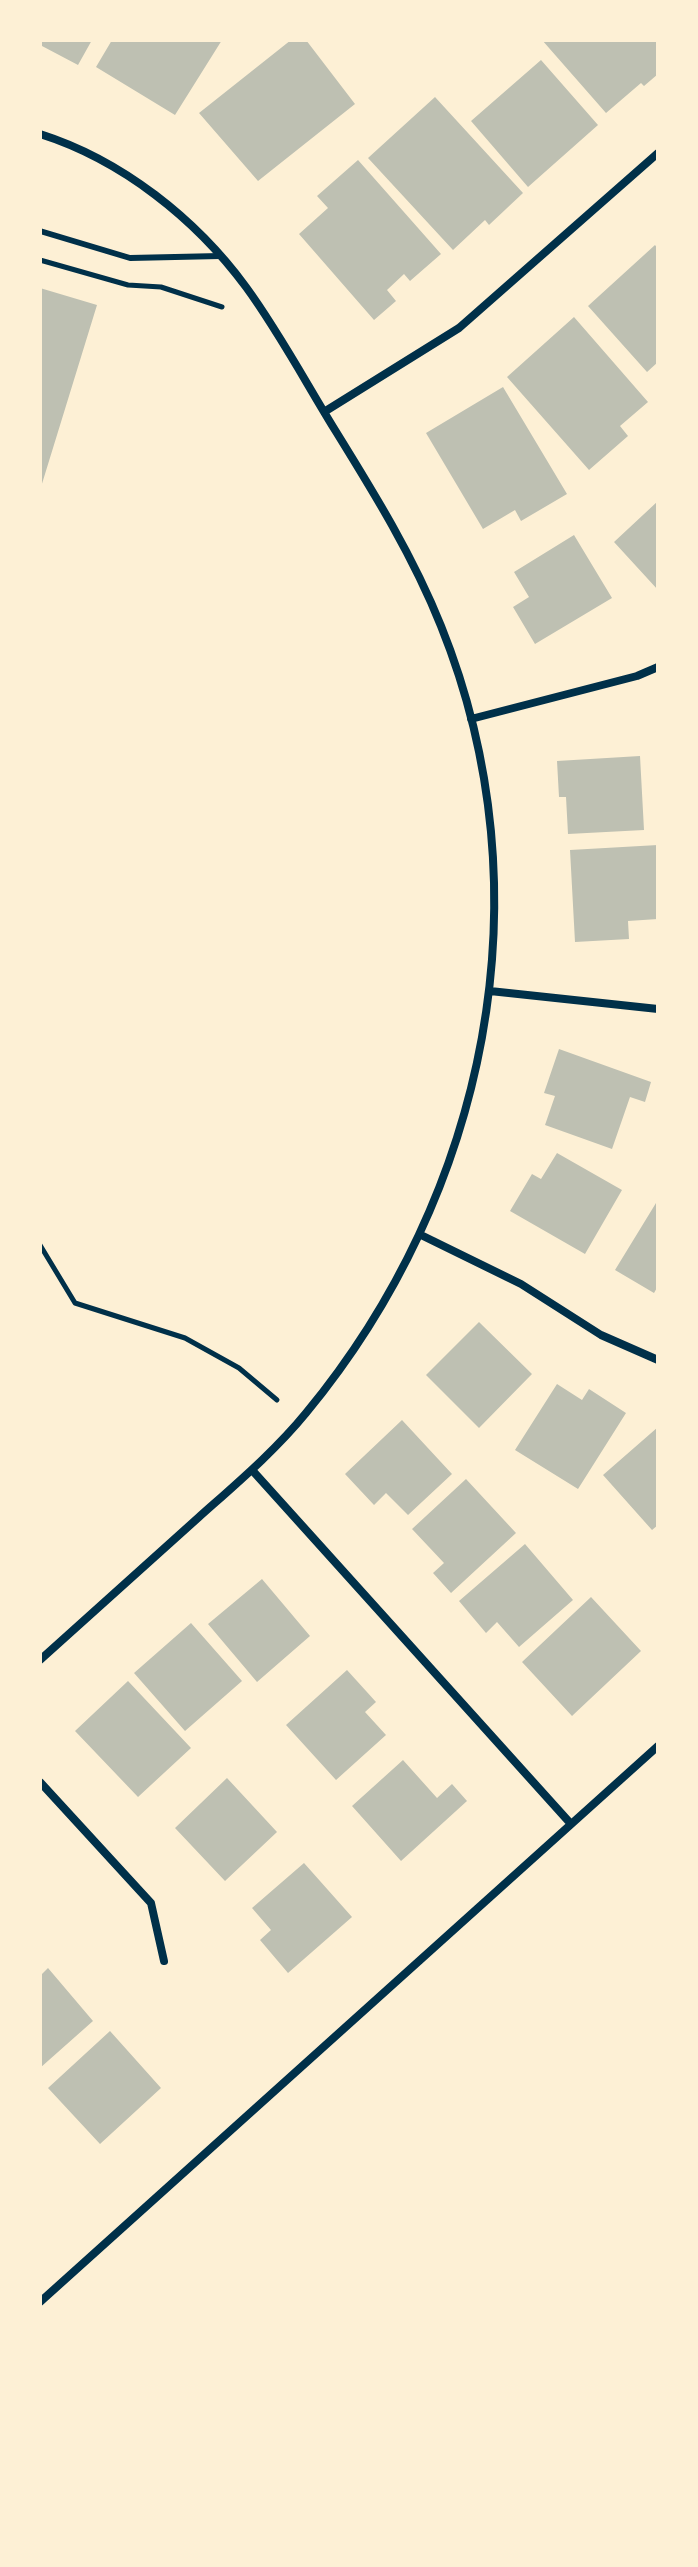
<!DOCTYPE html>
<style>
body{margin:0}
#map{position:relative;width:698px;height:2567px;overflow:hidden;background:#fdf0d5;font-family:Karla,sans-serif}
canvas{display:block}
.frame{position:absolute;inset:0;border:42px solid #fdf0d5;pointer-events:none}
</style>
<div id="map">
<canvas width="698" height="2567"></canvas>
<div class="frame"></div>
</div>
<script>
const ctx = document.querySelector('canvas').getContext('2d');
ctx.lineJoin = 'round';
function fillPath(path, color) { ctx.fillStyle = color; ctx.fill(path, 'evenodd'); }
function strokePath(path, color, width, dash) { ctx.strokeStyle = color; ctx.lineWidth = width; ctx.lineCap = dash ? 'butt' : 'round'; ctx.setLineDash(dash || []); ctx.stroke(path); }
fillPath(new Path2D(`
 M 40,40 L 92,40 L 78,65 L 42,46 Z
 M 112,40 L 222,40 L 175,115 L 96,67 Z
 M 291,40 L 306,40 L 355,104 L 258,181 L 199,113 Z
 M 542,40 L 658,40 L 658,74 L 644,86 L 641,83 L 606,113 Z
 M 541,60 L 598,125 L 528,187 L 471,121 Z
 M 435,97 L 523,193 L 489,225 L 485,220 L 453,250 L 368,158 Z
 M 358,160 L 441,254 L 410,281 L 404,274 L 387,290 L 396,301 L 374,320 L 299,234 L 328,208 L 317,196 Z
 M 655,245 L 658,249 L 658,362 L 647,372 L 588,306 Z
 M 40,288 L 97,305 L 41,487 L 40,487 Z
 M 574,317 L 648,402 L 620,426 L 628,436 L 589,470 L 507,377 Z
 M 503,387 L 567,494 L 521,521 L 515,510 L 483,529 L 426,433 Z
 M 658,501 L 658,590 L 614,542 Z
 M 574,535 L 612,598 L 535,644 L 513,607 L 529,597 L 514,572 Z
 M 640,756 L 644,830 L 568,834 L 566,797 L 559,797 L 557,761 Z
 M 658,845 L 658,919 L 628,921 L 629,939 L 575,942 L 570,850 Z
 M 559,1049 L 651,1082 L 645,1102 L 630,1097 L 612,1149 L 545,1125 L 555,1096 L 544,1093 Z
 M 557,1153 L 622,1190 L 585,1254 L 510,1211 L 532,1174 L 541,1179 Z
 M 656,1203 L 658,1286 L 654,1293 L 615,1270 Z
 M 479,1322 L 532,1374 L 479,1428 L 426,1375 Z
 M 557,1384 L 582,1400 L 589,1389 L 626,1413 L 578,1489 L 515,1450 Z
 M 402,1420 L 452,1474 L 408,1515 L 386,1493 L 374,1505 L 345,1474 Z
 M 658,1427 L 658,1525 L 652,1530 L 603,1475 Z
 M 466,1479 L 516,1533 L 451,1593 L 433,1573 L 444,1563 L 412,1529 Z
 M 525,1544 L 573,1600 L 519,1647 L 497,1622 L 486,1633 L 459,1601 Z
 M 262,1579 L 310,1636 L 257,1682 L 208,1624 Z
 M 591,1597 L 641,1651 L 572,1716 L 522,1662 Z
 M 191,1623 L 242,1681 L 185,1731 L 134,1673 Z
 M 347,1670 L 376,1702 L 365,1712 L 386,1735 L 336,1780 L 286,1725 Z
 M 128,1681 L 191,1748 L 138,1797 L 75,1731 Z
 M 403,1760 L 437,1798 L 452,1784 L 467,1801 L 401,1861 L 352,1806 Z
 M 227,1778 L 277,1832 L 225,1881 L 175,1828 Z
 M 304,1863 L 352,1917 L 288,1973 L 260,1940 L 271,1930 L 252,1908 Z
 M 48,1968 L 93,2021 L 40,2068 L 40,1976 Z
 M 110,2031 L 161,2088 L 100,2144 L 48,2088 Z`), '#bec0b2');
strokePath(new Path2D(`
 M 40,260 L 128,285 L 161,287 L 222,307
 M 40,1245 L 75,1303 L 185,1338 L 239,1368 L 277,1400`), '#003049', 5);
strokePath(new Path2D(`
 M 40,231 L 130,258 L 220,256`), '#003049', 6);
strokePath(new Path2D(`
 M 40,134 C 122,160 196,219 246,287 C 279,332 306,383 335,430 C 374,493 413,556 441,626 C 549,894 487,1194 306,1413 C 275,1451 236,1484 199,1517 C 146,1565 93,1613 40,1660
 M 324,412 L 459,328 L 658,153
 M 471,719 L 637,676 L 658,667
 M 490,991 L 658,1009
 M 421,1235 L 521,1284 L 601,1335 L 658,1360
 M 252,1470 L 571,1824
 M 40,1782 L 151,1903 L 164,1961
 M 40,2302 L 658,1746`), '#003049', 8);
</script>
